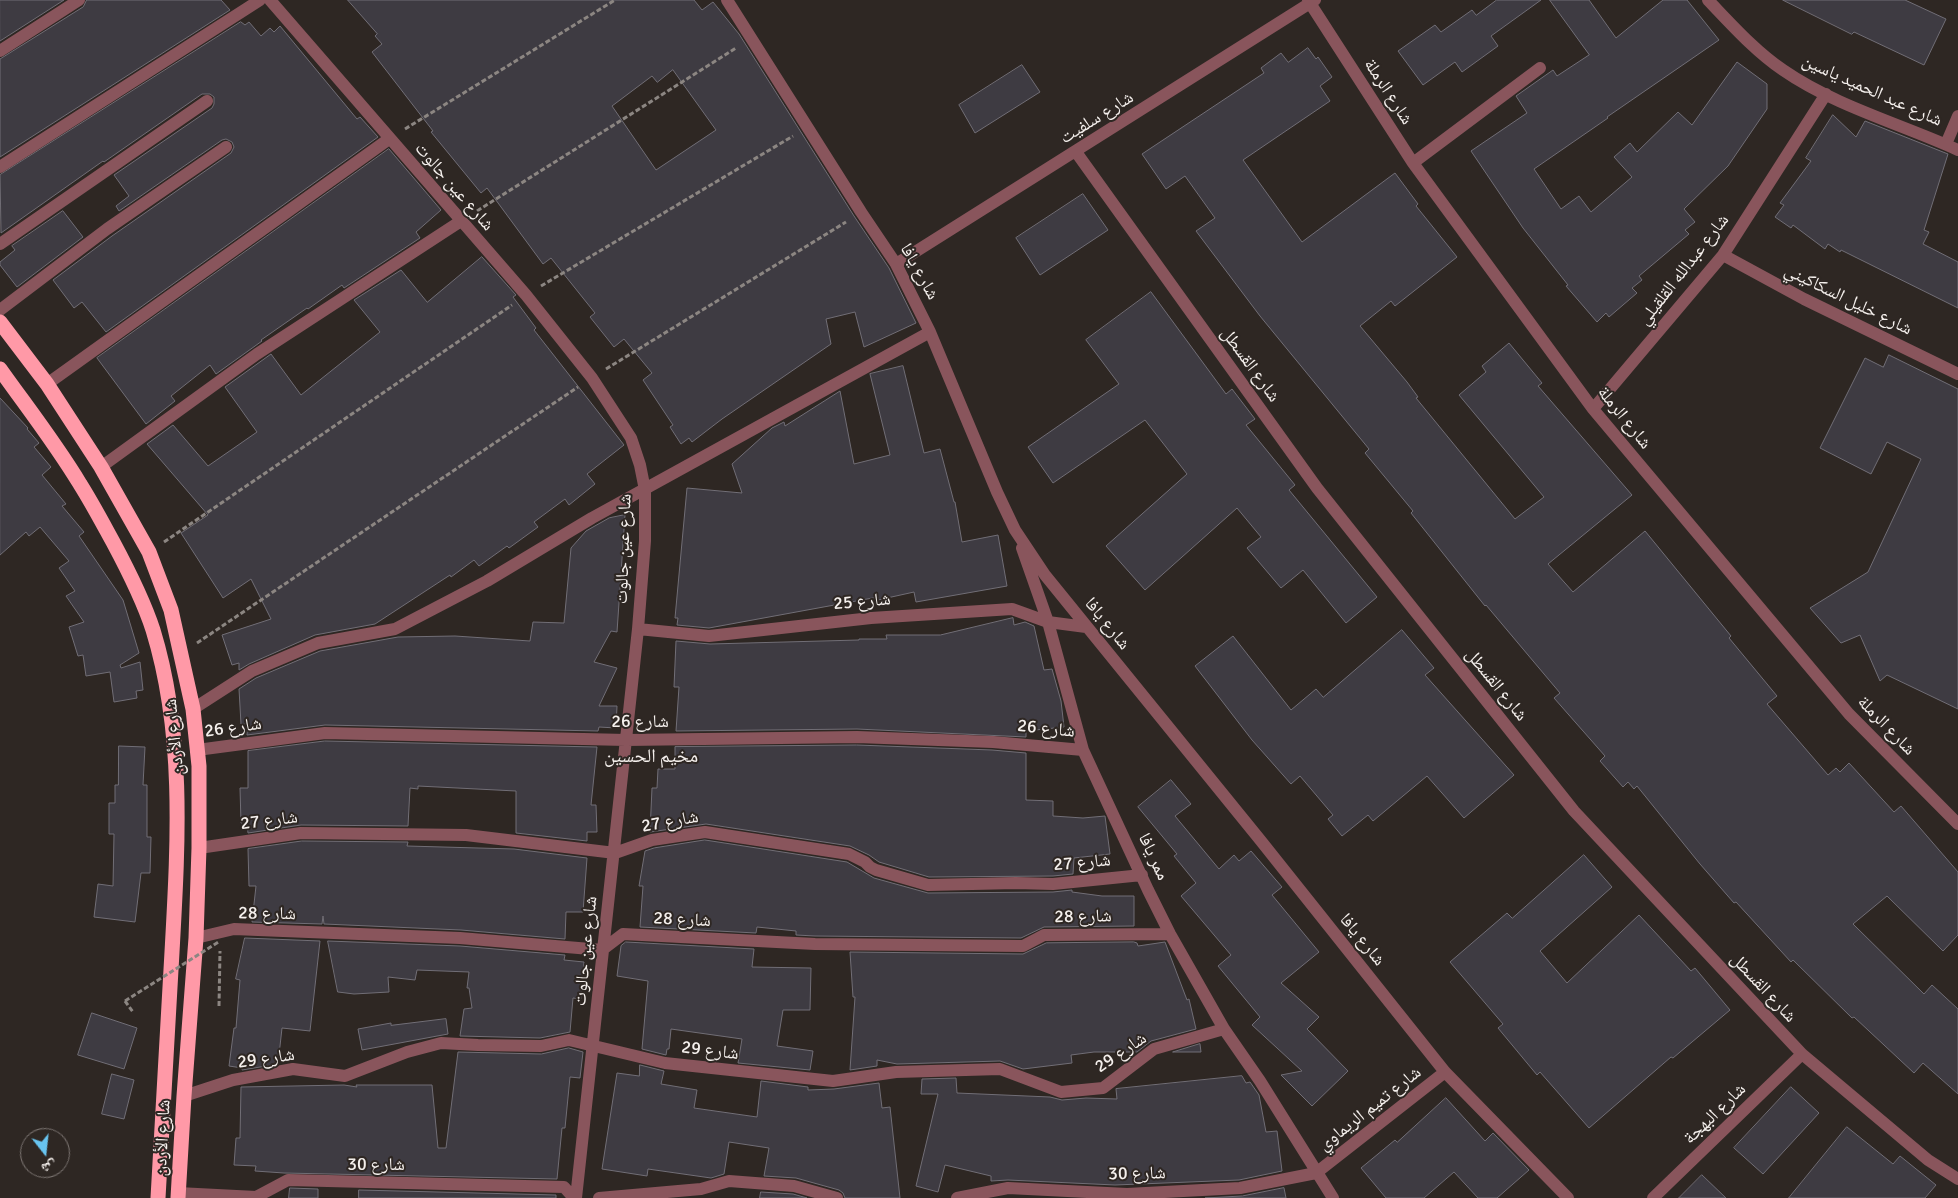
<!DOCTYPE html>
<meta charset="utf-8">
<style>
body{margin:0}
#map{position:relative;width:1958px;height:1198px;overflow:hidden;background:#2e2723;font-family:Signika,"Noto Naskh Arabic",sans-serif}
canvas{display:block}
.north{position:absolute;left:20px;top:1128px;width:50px;height:50px;box-sizing:border-box;background:#2e2723;border:1px solid #7e7774;border-radius:50%;rotate:164deg;font-size:14px;font-weight:700;line-height:20px;text-align:center;color:#f5f0ed}
.north::after{content:'';display:block;margin:auto;width:18px;height:22px;background:#68c4f0;clip-path:polygon(50% 0,100% 100%,50% 72%,0 100%)}
</style>
<div id="map">
<canvas width="1958" height="1198"></canvas>
<div class="north">ش</div>
</div>
<script>
const ctx = document.querySelector('canvas').getContext('2d');
ctx.lineJoin = 'round';
function fillPath(path, color) { ctx.fillStyle = color; ctx.fill(path, 'evenodd'); }
function strokePath(path, color, width, dash) { ctx.strokeStyle = color; ctx.lineWidth = width; ctx.lineCap = dash ? 'butt' : 'round'; ctx.setLineDash(dash || []); ctx.stroke(path); }
function write(font, color, halo, rows, align = 'center') {
  ctx.font = font + ' Signika,"Noto Naskh Arabic",sans-serif'; ctx.lineWidth = 4; ctx.setLineDash([]); ctx.textBaseline = 'middle'; ctx.strokeStyle = halo; ctx.fillStyle = color; for (const [text, x, y, turn = 0] of rows) {
    ctx.save(); ctx.translate(x, y); ctx.rotate((+turn || 0) * Math.PI / 180); ctx.textAlign = isNaN(turn) ? turn : align; if (halo) ctx.strokeText(text, 0, 0); ctx.fillText(text, 0, 0); ctx.restore();
  }
}
const building = new Path2D(`
 M 0,0 L 64,0 L 0,41 Z
 M 87,0 L 221,0 L 230,10 L 0,157 L 0,59 L 83,7 Z
 M 348,0 L 694,0 L 702,10 L 713,2 L 739,34 L 854,216 L 889,268 L 916,323 L 864,347 L 855,312 L 826,319 L 831,344 L 722,419 L 692,442 L 689,438 L 681,444 L 670,427 L 673,425 L 643,380 L 652,373 L 624,339 L 614,347 L 590,317 L 595,313 L 551,258 L 543,264 L 487,188 L 481,193 L 431,132 L 433,131 L 372,52 L 382,44 L 375,36 L 377,34 ZM 673,70 L 716,130 L 656,170 L 612,106 L 652,76 L 657,82 Z
 M 1497,0 L 1541,0 L 1491,36 L 1498,46 L 1462,72 L 1455,62 L 1423,85 L 1398,51 L 1435,25 L 1441,32 L 1472,10 L 1476,15 Z
 M 1550,0 L 1589,0 L 1616,38 L 1663,0 L 1687,0 L 1719,40 L 1607,117 L 1608,118 L 1534,169 L 1561,209 L 1579,196 L 1591,212 L 1632,177 L 1614,157 L 1630,143 L 1637,152 L 1678,112 L 1692,125 L 1737,62 L 1767,84 L 1767,109 L 1728,166 L 1684,209 L 1695,222 L 1685,230 L 1689,234 L 1639,276 L 1642,280 L 1632,288 L 1637,293 L 1609,317 L 1606,313 L 1597,322 L 1566,286 L 1568,285 L 1523,228 L 1471,151 L 1527,113 L 1516,96 L 1553,70 L 1557,76 L 1589,55 Z
 M 1783,0 L 1905,0 L 1946,19 L 1924,65 L 1854,32 L 1852,34 Z
 M 241,22 L 245,25 L 249,22 L 261,36 L 270,28 L 274,32 L 280,26 L 357,119 L 360,117 L 378,137 L 106,332 L 82,302 L 74,308 L 53,280 L 112,236 L 231,153 L 234,147 L 232,142 L 226,139 L 222,140 L 119,211 L 116,206 L 129,196 L 114,175 L 212,108 L 214,104 L 214,97 L 210,94 L 202,94 L 104,162 L 103,161 L 1,233 L 0,175 Z
 M 1308,48 L 1316,59 L 1318,57 L 1332,77 L 1320,86 L 1330,101 L 1243,160 L 1302,242 L 1395,173 L 1418,204 L 1416,206 L 1457,257 L 1395,306 L 1391,301 L 1360,326 L 1407,382 L 1418,397 L 1416,398 L 1515,519 L 1544,497 L 1459,395 L 1486,372 L 1482,366 L 1509,343 L 1542,383 L 1538,386 L 1632,495 L 1548,564 L 1573,592 L 1645,531 L 1731,636 L 1729,638 L 1777,696 L 1767,704 L 1828,775 L 1836,768 L 1840,772 L 1849,763 L 1894,812 L 1901,806 L 1958,872 L 1958,935 L 1943,951 L 1887,896 L 1853,924 L 1924,994 L 1932,985 L 1958,1009 L 1958,1094 L 1923,1063 L 1914,1073 L 1854,1017 L 1852,1018 L 1793,960 L 1791,962 L 1736,902 L 1734,903 L 1700,864 L 1637,786 L 1634,789 L 1628,782 L 1623,787 L 1600,761 L 1605,756 L 1554,698 L 1560,693 L 1486,605 L 1485,606 L 1411,513 L 1413,511 L 1365,453 L 1369,449 L 1260,316 L 1196,231 L 1215,218 L 1185,176 L 1166,189 L 1142,154 L 1264,73 L 1261,68 L 1281,53 L 1288,62 Z
 M 1022,65 L 1040,92 L 975,133 L 959,105 Z
 M 1833,115 L 1856,137 L 1865,121 L 1948,154 L 1924,230 L 1929,232 L 1923,244 L 1958,262 L 1958,308 L 1841,250 L 1840,252 L 1828,244 L 1825,249 L 1793,225 L 1791,228 L 1775,217 L 1784,205 L 1780,203 L 1811,161 L 1806,158 Z
 M 389,149 L 441,210 L 416,232 L 420,238 L 344,288 L 342,285 L 308,309 L 307,308 L 261,340 L 262,341 L 216,374 L 210,365 L 171,396 L 175,401 L 146,424 L 97,358 Z
 M 1083,194 L 1108,230 L 1040,275 L 1016,238 Z
 M 63,211 L 83,237 L 17,287 L 0,265 L 0,262 L 15,250 L 12,246 Z
 M 482,257 L 516,295 L 513,297 L 536,328 L 534,330 L 624,445 L 587,474 L 595,484 L 569,505 L 565,499 L 534,522 L 538,527 L 509,548 L 507,546 L 479,566 L 474,560 L 451,577 L 450,575 L 375,624 L 315,635 L 249,664 L 239,670 L 239,663 L 232,665 L 222,635 L 271,619 L 251,579 L 223,598 L 181,533 L 208,515 L 147,444 L 173,425 L 208,466 L 257,432 L 225,387 L 271,354 L 301,395 L 380,332 L 354,300 L 401,270 L 427,302 Z
 M 1151,292 L 1226,394 L 1232,389 L 1255,419 L 1246,425 L 1295,485 L 1289,490 L 1377,597 L 1346,623 L 1303,570 L 1281,588 L 1247,548 L 1261,537 L 1237,508 L 1145,590 L 1106,546 L 1187,474 L 1145,420 L 1053,483 L 1028,447 L 1119,384 L 1086,340 Z
 M 1889,355 L 1958,389 L 1958,709 L 1887,675 L 1880,681 L 1860,635 L 1841,643 L 1810,608 L 1868,572 L 1921,459 L 1887,442 L 1871,474 L 1820,448 L 1865,358 L 1883,367 Z
 M 903,366 L 924,453 L 940,449 L 954,502 L 955,502 L 962,542 L 998,535 L 1007,586 L 916,602 L 914,592 L 878,600 L 878,597 L 709,628 L 677,625 L 678,618 L 675,618 L 687,488 L 742,493 L 732,464 L 772,428 L 784,422 L 785,426 L 840,391 L 854,464 L 890,455 L 870,374 Z
 M 0,398 L 28,428 L 27,429 L 39,443 L 34,447 L 51,467 L 42,475 L 66,504 L 62,506 L 84,532 L 79,536 L 123,600 L 139,653 L 120,665 L 121,668 L 140,662 L 143,690 L 136,691 L 137,698 L 114,702 L 110,672 L 86,676 L 83,655 L 78,656 L 69,627 L 84,622 L 66,596 L 75,591 L 59,568 L 69,561 L 40,527 L 29,536 L 26,532 L 0,555 Z
 M 625,515 L 617,632 L 611,631 L 594,662 L 617,668 L 599,706 L 617,706 L 616,728 L 599,727 L 598,731 L 325,725 L 247,735 L 247,724 L 241,724 L 239,689 L 256,678 L 320,651 L 398,637 L 455,636 L 530,641 L 533,622 L 564,623 L 571,548 L 586,531 L 609,518 Z
 M 1013,618 L 1014,625 L 1025,622 L 1034,626 L 1044,670 L 1052,669 L 1061,701 L 1064,727 L 1026,731 L 1026,737 L 857,729 L 676,731 L 679,687 L 674,687 L 676,641 L 710,644 L 859,640 L 859,639 L 887,639 L 886,635 L 940,635 Z
 M 1402,630 L 1434,668 L 1425,675 L 1514,775 L 1464,818 L 1427,776 L 1373,821 L 1368,815 L 1342,836 L 1328,819 L 1333,815 L 1300,776 L 1291,784 L 1252,740 L 1195,666 L 1233,636 L 1291,710 L 1316,689 L 1323,697 Z
 M 325,741 L 597,747 L 591,805 L 596,805 L 597,832 L 587,832 L 587,841 L 516,833 L 516,791 L 418,786 L 418,789 L 410,788 L 408,826 L 301,825 L 248,833 L 247,823 L 241,823 L 240,788 L 248,788 L 248,751 Z
 M 857,745 L 992,750 L 1026,753 L 1026,800 L 1053,801 L 1053,816 L 1083,818 L 1105,816 L 1110,854 L 1074,858 L 1073,874 L 1053,876 L 929,877 L 879,862 L 869,855 L 850,846 L 706,824 L 650,832 L 652,788 L 657,788 L 658,769 L 675,769 L 675,747 Z
 M 119,746 L 145,747 L 143,785 L 147,785 L 147,837 L 151,837 L 150,873 L 141,873 L 135,922 L 94,917 L 98,884 L 113,886 L 114,834 L 109,834 L 109,803 L 115,803 L 115,785 L 118,785 Z
 M 1171,780 L 1191,804 L 1175,816 L 1219,869 L 1234,855 L 1239,861 L 1251,851 L 1282,887 L 1272,895 L 1319,952 L 1281,983 L 1319,1017 L 1307,1029 L 1348,1071 L 1312,1106 L 1281,1075 L 1302,1071 L 1252,1025 L 1260,1017 L 1218,966 L 1231,955 L 1181,896 L 1196,883 L 1174,856 L 1177,854 L 1138,807 Z
 M 705,840 L 847,862 L 874,878 L 928,893 L 1053,892 L 1072,890 L 1072,892 L 1102,896 L 1134,896 L 1134,926 L 1044,927 L 1021,938 L 815,936 L 796,935 L 796,931 L 757,927 L 756,933 L 640,927 L 643,886 L 639,886 L 645,851 L 654,848 Z
 M 302,841 L 408,842 L 407,846 L 514,849 L 587,858 L 583,912 L 566,912 L 565,939 L 461,930 L 324,924 L 323,916 L 322,924 L 252,922 L 256,886 L 249,886 L 248,849 Z
 M 1584,855 L 1612,887 L 1540,951 L 1567,983 L 1639,915 L 1691,971 L 1695,968 L 1730,1010 L 1673,1058 L 1671,1057 L 1589,1128 L 1540,1072 L 1537,1075 L 1498,1028 L 1503,1024 L 1450,962 L 1507,913 L 1512,918 Z
 M 245,938 L 320,941 L 310,1031 L 282,1028 L 278,1064 L 242,1070 L 242,1068 L 229,1066 L 234,1028 L 236,1028 L 240,980 L 236,979 Z
 M 328,941 L 460,946 L 565,955 L 564,960 L 584,962 L 581,999 L 573,998 L 570,1032 L 540,1038 L 460,1036 L 464,1009 L 472,1008 L 469,988 L 467,988 L 469,972 L 417,970 L 415,980 L 388,977 L 389,992 L 354,994 L 338,992 Z
 M 626,942 L 754,949 L 752,967 L 811,968 L 810,1010 L 783,1010 L 777,1046 L 813,1051 L 810,1070 L 738,1063 L 742,1039 L 671,1029 L 669,1049 L 667,1049 L 666,1055 L 642,1049 L 648,981 L 617,976 L 621,946 Z
 M 1134,942 L 1137,943 L 1138,946 L 1165,942 L 1187,1000 L 1189,999 L 1196,1029 L 1151,1041 L 1137,1052 L 1094,1052 L 1071,1055 L 1072,1063 L 1023,1069 L 1000,1061 L 897,1064 L 877,1060 L 877,1066 L 850,1070 L 855,997 L 853,997 L 850,952 L 1023,954 L 1046,943 Z
 M 92,1013 L 137,1028 L 124,1069 L 78,1055 Z
 M 446,1019 L 448,1034 L 362,1050 L 358,1029 L 391,1023 L 391,1025 Z
 M 1200,1044 L 1201,1052 L 1173,1052 Z
 M 569,1048 L 583,1052 L 580,1078 L 570,1077 L 565,1128 L 562,1128 L 557,1179 L 284,1173 L 255,1171 L 256,1166 L 234,1165 L 236,1138 L 240,1138 L 241,1087 L 344,1085 L 357,1087 L 356,1085 L 432,1085 L 438,1148 L 446,1148 L 458,1052 L 541,1054 Z
 M 640,1065 L 664,1071 L 661,1084 L 697,1090 L 694,1108 L 757,1117 L 761,1081 L 808,1087 L 808,1090 L 834,1089 L 879,1083 L 882,1108 L 890,1107 L 900,1198 L 845,1198 L 843,1193 L 839,1190 L 796,1178 L 764,1176 L 769,1148 L 729,1142 L 724,1174 L 711,1178 L 648,1169 L 647,1176 L 602,1169 L 617,1073 L 639,1076 Z
 M 112,1074 L 134,1080 L 124,1119 L 102,1114 Z
 M 1242,1076 L 1246,1083 L 1250,1082 L 1259,1095 L 1266,1132 L 1277,1131 L 1282,1171 L 1239,1180 L 1115,1185 L 1008,1180 L 991,1181 L 991,1176 L 945,1165 L 938,1192 L 916,1186 L 938,1094 L 921,1094 L 922,1079 L 956,1078 L 957,1093 L 1050,1097 L 1062,1100 L 1086,1098 L 1117,1099 L 1116,1089 Z
 M 1791,1087 L 1819,1113 L 1763,1174 L 1734,1148 Z
 M 1446,1098 L 1485,1141 L 1493,1133 L 1529,1170 L 1497,1198 L 1478,1198 L 1454,1172 L 1424,1198 L 1386,1198 L 1361,1168 L 1395,1140 L 1397,1142 Z
 M 1847,1127 L 1893,1164 L 1900,1156 L 1936,1185 L 1925,1198 L 1789,1198 Z
 M 1702,1175 L 1726,1198 L 1679,1198 Z
 M 290,1188 L 318,1189 L 318,1198 L 289,1198 Z
 M 1284,1188 L 1286,1198 L 1205,1198 L 1242,1196 Z
 M 359,1190 L 556,1195 L 556,1198 L 359,1198 Z
 M 761,1192 L 793,1194 L 807,1198 L 760,1198 Z`);
fillPath(building, '#3e3b42');
strokePath(building, '#716e76', 1);
strokePath(new Path2D(`
 M 405,129 L 615,0
 M 477,211 L 736,48
 M 541,286 L 793,136
 M 606,369 L 846,222
 M 164,542 L 512,305
 M 197,643 L 578,387
 M 125,1001 L 133,1012
 M 219,1006 L 220,951`), '#8c8682', 3, [5, 2.5]);
strokePath(new Path2D(`
 M 270,0 L 526,295 L 592,378 L 631,438 L 640,465 L 645,490 L 645,541 L 638,629 L 576,1198
 M 727,0 L 861,212 L 896,264 L 930,332 L 997,492 L 1015,530 L 1045,575 L 1261,841 L 1445,1072 L 1568,1198
 M 1308,0 L 1413,163 L 1593,409 L 1849,714 L 1958,824
 M 1708,0 C 1731,24 1755,51 1783,70 C 1835,106 1901,124 1958,150
 M 0,51 L 79,0
 M 1946,144 L 1958,116
 M 1076,152 L 1317,488 L 1574,811 L 1802,1054 L 1928,1160 L 1958,1179
 M 1413,163 L 1540,68
 M 0,167 L 260,0
 M 0,244 L 207,101
 M 1723,255 L 1804,299 L 1958,374
 M 896,264 L 1315,0
 M 0,310 L 107,229 L 226,147
 M 47,384 L 389,139
 M 1593,409 L 1723,255 L 1826,94
 M 101,467 L 257,354 L 461,221
 M 1022,548 L 1048,622 L 1083,750 L 1148,890 L 1170,934 L 1224,1029 L 1260,1081 L 1333,1198
 M 638,629 L 709,636 L 871,618 L 1012,609 L 1048,622 L 1086,627
 M 193,709 L 252,671 L 318,643 L 395,629 L 487,581 L 592,518 L 930,332
 M 197,750 L 325,733 L 626,740 L 857,737 L 993,742 L 1083,750
 M 199,848 L 301,833 L 466,835 L 615,853 L 652,840 L 705,832 L 849,854 L 865,862 L 870,867 L 876,870 L 928,885 L 1016,883 L 1053,884 L 1142,875
 M 196,938 L 234,929 L 258,930 L 460,938 L 602,950 L 623,934 L 815,944 L 1023,946 L 1044,935 L 1170,934
 M 184,1096 L 233,1080 L 293,1069 L 345,1076 L 407,1052 L 441,1043 L 478,1045 L 541,1046 L 569,1040 L 665,1063 L 833,1081 L 896,1072 L 1000,1069 L 1061,1092 L 1103,1088 L 1154,1049 L 1224,1029
 M 178,1193 L 256,1197 L 288,1180 L 564,1187 L 574,1198
 M 599,1198 L 701,1189 L 729,1181 L 794,1186 L 837,1198
 M 957,1198 L 1008,1188 L 1127,1194 L 1240,1188 L 1316,1173 L 1445,1072
 M 1653,1198 L 1802,1054`), '#89555c', 12);
strokePath(new Path2D(`
 M 0,322 L 47,384 L 101,467 L 149,552 L 171,610 L 193,709 L 199,766 L 199,848 L 196,938 L 184,1096 L 178,1198
 M 0,369 C 27,407 56,444 80,484 C 92,503 102,522 113,542 C 128,570 143,599 153,630 C 185,734 178,844 172,952 C 168,1034 163,1116 158,1198`), '#ff99a7', 15);
strokePath(new Path2D(`
 M 125,1001 L 220,941`), '#8c8682', 3, [5, 2.5]);
write('18px', '#f5f0ed', '#2e2723', [
 ["شارع عبد الحميد ياسين",1872,91,24],
 ["شارع الرملة",1388,92,57],
 ["شارع سلفيت",1097,118,-32],
 ["شارع عين جالوت",454,187,49],
 ["شارع عبدالله القلقيلي",1684,270,-52],
 ["شارع يافا",919,272,61],
 ["شارع خليل السكاكيني",1848,300,26],
 ["شارع القسطل",1250,365,54],
 ["شارع الرملة",1624,418,51],
 ["شارع عين جالوت",624,549,-88],
 ["شارع 25",862,602,-5],
 ["شارع يافا",1107,624,51],
 ["شارع القسطل",1496,685,51],
 ["شارع 26",640,722],
 ["شارع الرملة",1886,726,46],
 ["شارع 26",233,728,-8],
 ["شارع 26",1046,729,6],
 ["شارع الأردن",175,737,-96],
 ["شارع 27",269,821,-7],
 ["شارع 27",670,822,-10],
 ["ممر يافا",1153,857,65],
 ["شارع 27",1082,863,-5],
 ["شارع 28",267,914,1],
 ["شارع 28",1083,917,-1],
 ["شارع 28",682,920,3],
 ["شارع يافا",1362,940,51],
 ["شارع عين جالوت",586,951,-84],
 ["شارع القسطل",1763,988,47],
 ["شارع 29",710,1051,7],
 ["شارع 29",1121,1053,-34],
 ["شارع 29",266,1059,-8],
 ["شارع تميم الريماوي",1370,1109,-38],
 ["شارع البهجة",1715,1114,-44],
 ["شارع الأردن",163,1138,-87],
 ["شارع 30",376,1165],
 ["شارع 30",1137,1174,-1]
]);
write('19px', '#f5f0ed', '#2e2723', [
 ["مخيم الحسين",651,757]
]);
</script>
